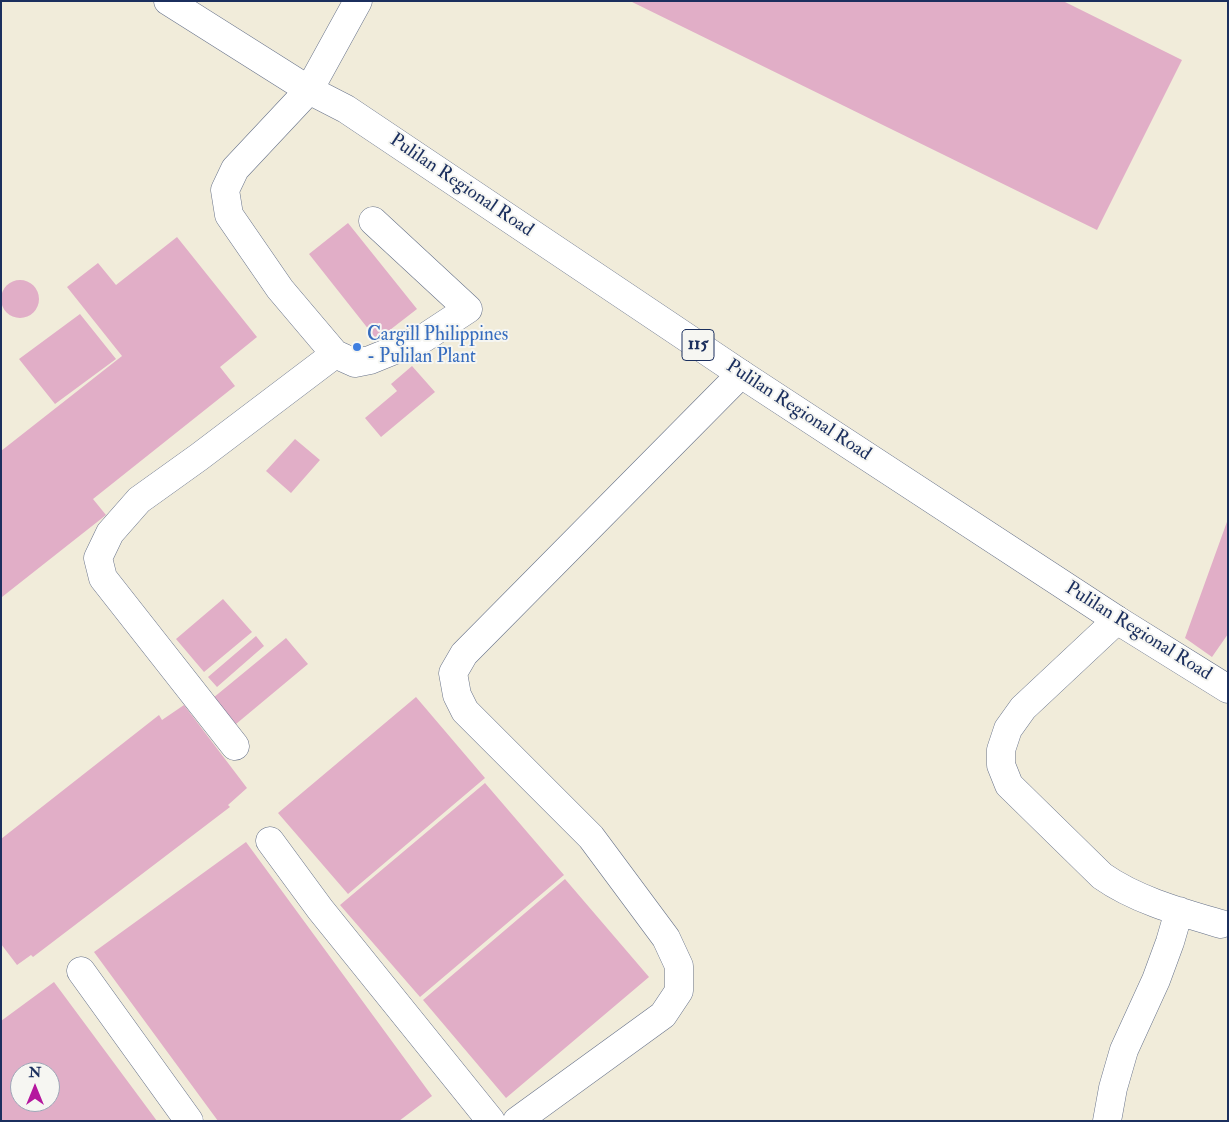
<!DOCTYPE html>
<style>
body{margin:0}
#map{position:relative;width:1229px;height:1122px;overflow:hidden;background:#f1ecda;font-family:"IM FELL Double Pica",serif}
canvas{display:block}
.frame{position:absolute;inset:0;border:2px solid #1b2f5e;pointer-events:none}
.north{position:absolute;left:10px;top:1062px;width:50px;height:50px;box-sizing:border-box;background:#f6f6f2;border:1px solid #9ea6b7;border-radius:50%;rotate:0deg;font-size:14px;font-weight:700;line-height:20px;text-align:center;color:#1b2f5e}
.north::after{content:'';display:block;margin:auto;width:18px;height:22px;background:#b5179e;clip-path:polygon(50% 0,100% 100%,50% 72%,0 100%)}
</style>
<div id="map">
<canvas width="1229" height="1122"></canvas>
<div class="frame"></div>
<div class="north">N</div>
</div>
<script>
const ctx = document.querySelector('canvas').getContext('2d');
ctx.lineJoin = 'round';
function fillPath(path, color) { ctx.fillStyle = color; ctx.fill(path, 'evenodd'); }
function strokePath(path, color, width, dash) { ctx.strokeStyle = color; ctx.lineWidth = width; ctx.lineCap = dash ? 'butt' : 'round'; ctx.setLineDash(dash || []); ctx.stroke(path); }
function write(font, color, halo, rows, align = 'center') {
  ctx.font = font + ' "IM FELL Double Pica",serif'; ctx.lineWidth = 4; ctx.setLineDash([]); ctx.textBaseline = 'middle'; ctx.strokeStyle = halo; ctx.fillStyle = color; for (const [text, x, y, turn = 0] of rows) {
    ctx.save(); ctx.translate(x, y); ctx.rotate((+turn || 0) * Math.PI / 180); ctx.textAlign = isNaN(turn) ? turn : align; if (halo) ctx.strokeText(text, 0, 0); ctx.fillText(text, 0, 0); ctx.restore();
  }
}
fillPath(new Path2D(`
 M 630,1 L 1063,1 L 1182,60 L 1097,230 Z
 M 348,223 L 417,309 L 377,340 L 309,254 Z
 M 177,237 L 257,337 L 220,367 L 235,386 L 93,499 L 106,515 L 2,597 L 1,451 L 122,356 L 67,287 L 98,263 L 116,285 Z
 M1 299a19 19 0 1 1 38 0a19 19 0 1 1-38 0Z
 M 80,314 L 116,359 L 55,404 L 19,359 Z
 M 412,366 L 435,392 L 381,437 L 365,418 L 397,391 L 391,384 Z
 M 295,439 L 320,460 L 291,493 L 266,471 Z
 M 1228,519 L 1228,634 L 1212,657 L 1185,638 Z
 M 223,599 L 252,632 L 204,672 L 176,639 Z
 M 256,636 L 264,646 L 217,687 L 208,677 Z
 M 286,638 L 308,664 L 236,724 L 213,698 Z
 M 416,697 L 485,778 L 348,894 L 278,813 Z
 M 184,705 L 247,788 L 228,805 L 230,807 L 33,957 L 31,955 L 17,965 L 1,944 L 1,839 L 159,715 L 162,720 Z
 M 485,783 L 564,875 L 420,997 L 340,905 Z
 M 246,842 L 432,1096 L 399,1121 L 218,1121 L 94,952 Z
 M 565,879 L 649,977 L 506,1098 L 423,1000 Z
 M 54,982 L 157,1121 L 1,1121 L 1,1021 ZM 20,1072 L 50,1072 L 50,1102 L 20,1102 Z`), '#e1aec7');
const minor = new Path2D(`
 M 358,1 L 309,90 L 235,169 L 225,190 L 229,215 L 280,289 L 335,354 L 355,363 L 370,360 L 424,338 L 468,309 L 373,221
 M 1117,620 L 1023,708 L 1008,729 L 1001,750 L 1001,765 L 1009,785 L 1102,876 C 1136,900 1180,912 1221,924
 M 235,746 L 103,578 L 98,558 L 110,533 L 139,500 L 199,457 L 335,354
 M 270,841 L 320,909 L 491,1121
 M 81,971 L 189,1121
 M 517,1121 L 663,1015 L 679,991 L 679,966 L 666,938 L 591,837 L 465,711 L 457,695 L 453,673 L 464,654 L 741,374
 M 1107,1121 L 1113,1088 L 1124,1050 L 1156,980 L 1170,942 L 1179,911`);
const major = new Path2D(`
 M 168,1 L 309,90 L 346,109 L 741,374 L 1117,620 L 1228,689`);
strokePath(minor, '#667189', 29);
strokePath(major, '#667189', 29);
strokePath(minor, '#fff', 28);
strokePath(major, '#fff', 28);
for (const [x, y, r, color] of [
 [357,347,5,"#3f7fe0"]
]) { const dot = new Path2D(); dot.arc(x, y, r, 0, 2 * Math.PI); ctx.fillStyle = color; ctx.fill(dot); strokePath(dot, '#f6f6f2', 2); }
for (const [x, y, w] of [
 [698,345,32]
]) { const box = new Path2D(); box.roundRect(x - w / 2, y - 15.5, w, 31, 4); ctx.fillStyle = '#f6f6f2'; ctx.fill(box); strokePath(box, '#1b2f5e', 1); }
write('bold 18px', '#1b2f5e', null, [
 ["115",698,345]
]);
write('19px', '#1b2f5e', '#f6f6f2', [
 ["Pulilan Regional Road",461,186,34],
 ["Pulilan Regional Road",798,411,33],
 ["Pulilan Regional Road",1138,632,32]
]);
write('19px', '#366cbe', '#f6f6f2', [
 ["Cargill Philippines",367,336],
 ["- Pulilan Plant",367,358]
], 'left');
</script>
